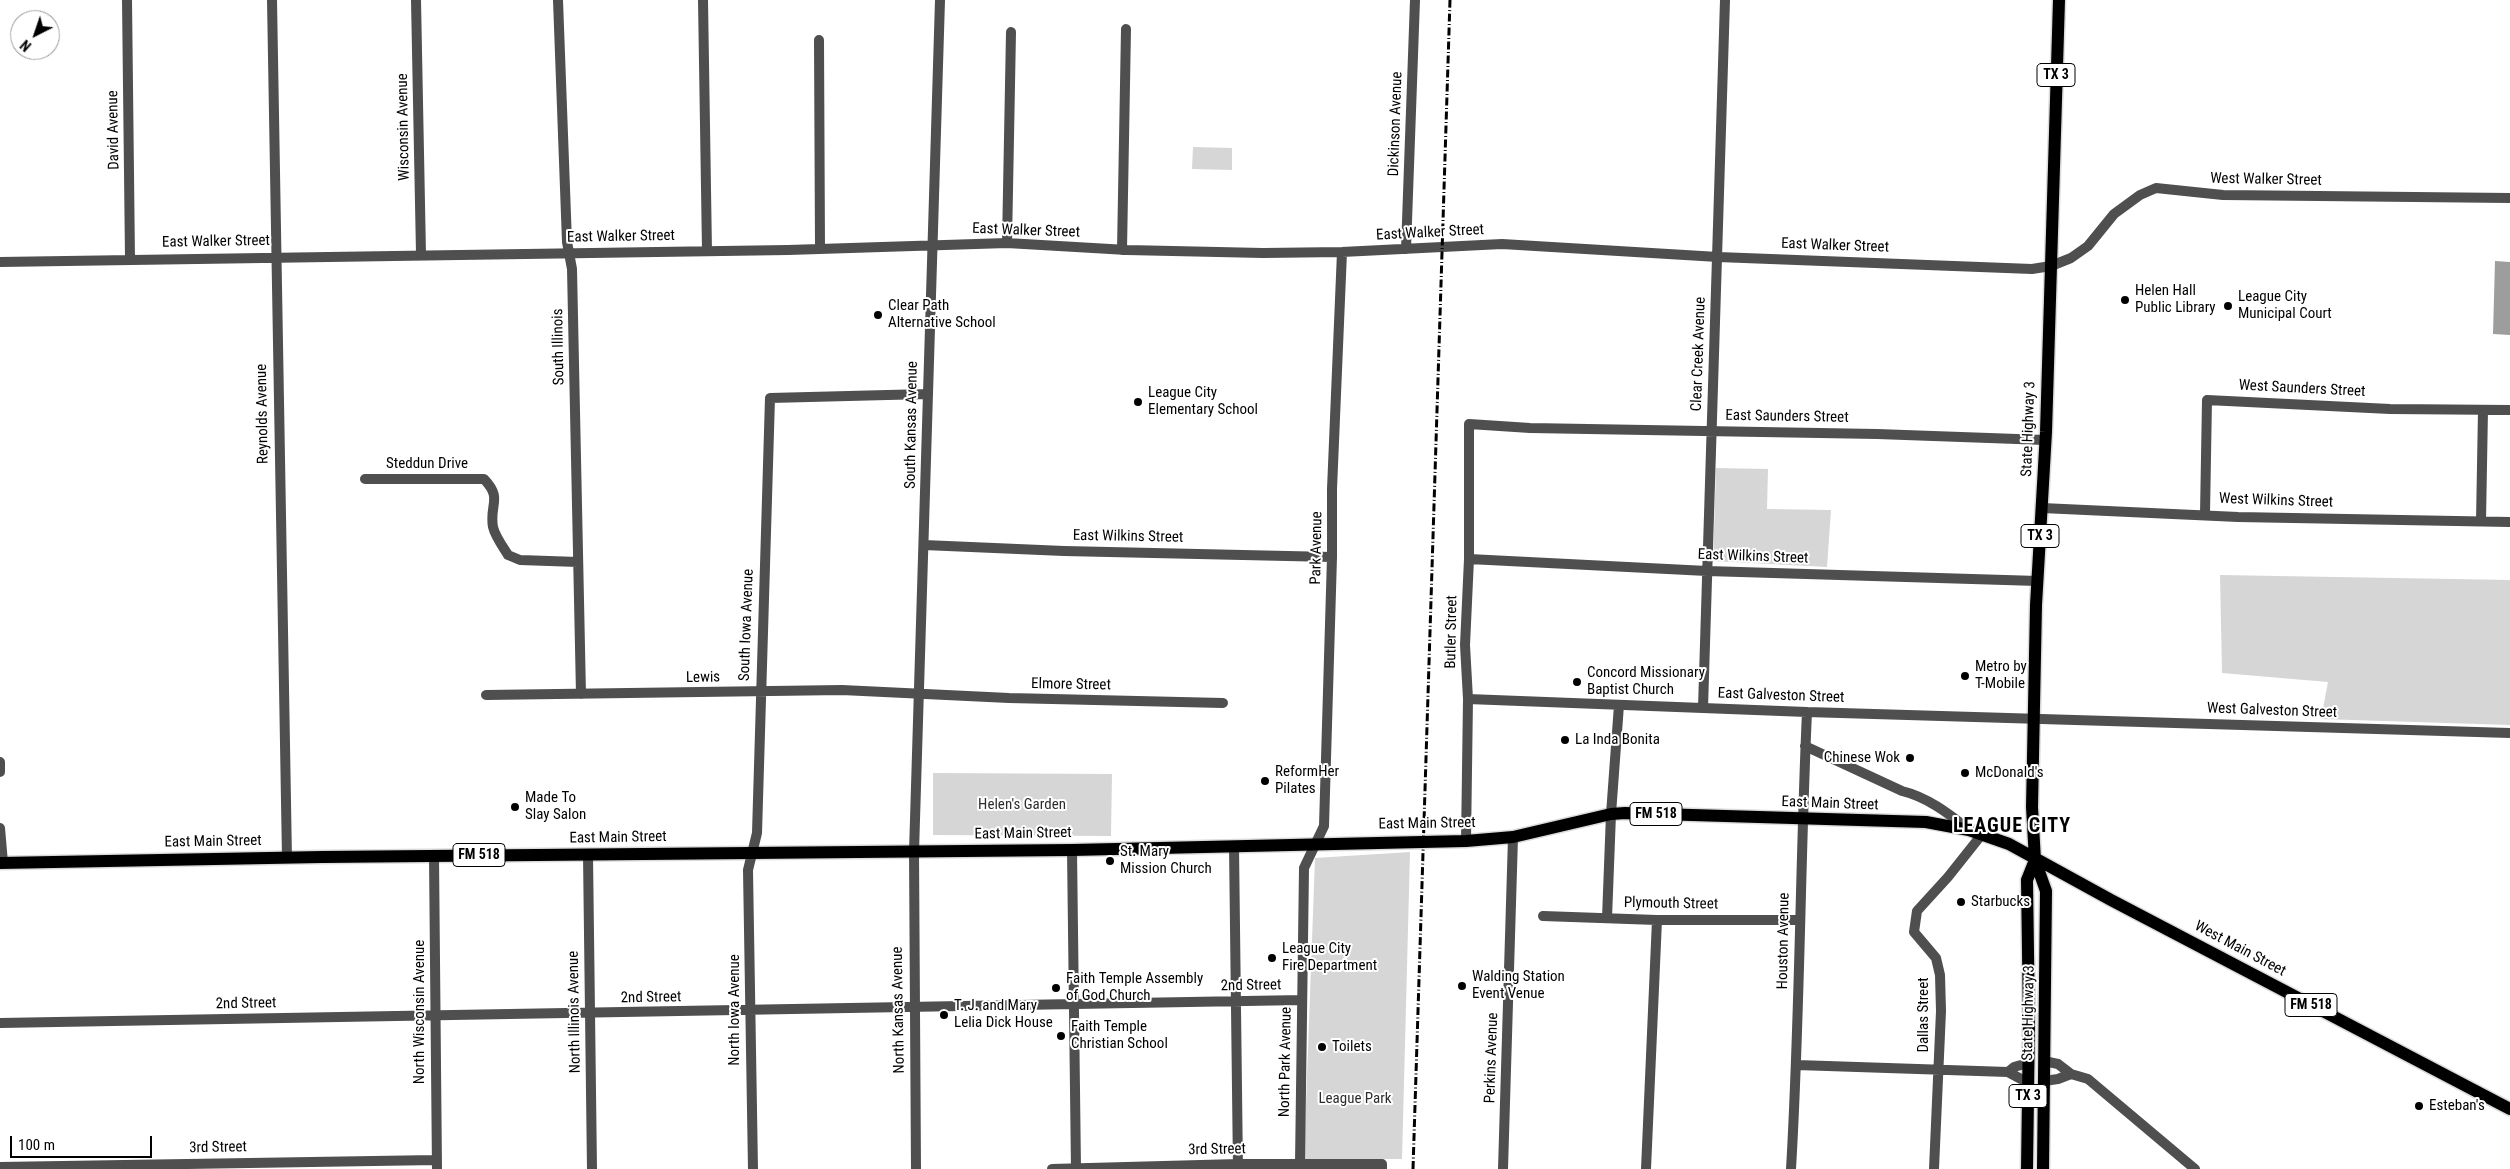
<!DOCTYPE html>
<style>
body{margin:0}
#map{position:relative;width:2510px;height:1169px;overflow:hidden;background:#fff;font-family:"Roboto Condensed",sans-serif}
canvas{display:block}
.north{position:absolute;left:10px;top:10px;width:50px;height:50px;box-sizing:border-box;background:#fff;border:1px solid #999;border-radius:50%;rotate:221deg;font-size:14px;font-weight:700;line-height:20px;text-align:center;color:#000}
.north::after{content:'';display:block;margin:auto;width:18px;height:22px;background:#000;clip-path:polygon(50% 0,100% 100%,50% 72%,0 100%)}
.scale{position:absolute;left:10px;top:1136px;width:142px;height:22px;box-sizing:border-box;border:2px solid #000;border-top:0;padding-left:6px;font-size:15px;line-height:18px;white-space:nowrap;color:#000;-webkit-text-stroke:4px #fff;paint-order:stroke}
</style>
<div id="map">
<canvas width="2510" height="1169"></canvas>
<div class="north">N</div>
<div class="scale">100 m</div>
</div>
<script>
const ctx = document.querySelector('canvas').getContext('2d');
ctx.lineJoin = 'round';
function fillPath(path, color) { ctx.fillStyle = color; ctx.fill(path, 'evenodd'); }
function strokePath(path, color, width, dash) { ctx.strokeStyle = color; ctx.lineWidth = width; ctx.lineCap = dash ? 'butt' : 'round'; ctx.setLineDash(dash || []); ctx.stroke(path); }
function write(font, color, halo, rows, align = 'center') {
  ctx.font = font + ' "Roboto Condensed",sans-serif'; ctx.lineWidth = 4; ctx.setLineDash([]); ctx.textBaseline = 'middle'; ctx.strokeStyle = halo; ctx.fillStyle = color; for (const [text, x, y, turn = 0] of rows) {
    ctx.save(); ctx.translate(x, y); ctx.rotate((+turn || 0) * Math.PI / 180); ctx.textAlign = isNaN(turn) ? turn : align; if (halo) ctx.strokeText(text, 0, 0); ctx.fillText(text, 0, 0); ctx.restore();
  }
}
fillPath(new Path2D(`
 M 1193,147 L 1232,148 L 1232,170 L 1192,169 Z
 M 1716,468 L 1768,469 L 1767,509 L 1831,510 L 1827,567 L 1713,561 Z
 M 2220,575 L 2510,580 L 2510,725 L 2321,719 L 2328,682 L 2222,673 Z
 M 933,773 L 1112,774 L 1111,836 L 933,835 Z
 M 1410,852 L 1402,1159 L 1304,1159 L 1315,858 Z`), '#d6d6d6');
fillPath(new Path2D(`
 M 2495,261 L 2510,262 L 2510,335 L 2493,334 Z`), '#9d9d9d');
const major = new Path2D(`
 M 0,863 L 322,857 L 1072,850 L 1466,841 L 1513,837 L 1611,814 L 1625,813 L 1926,822 L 1969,830 L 2009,844 L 2111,900 L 2510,1109
 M 2027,1169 L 2029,1023 L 2027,880 L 2035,860
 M 2043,1169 L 2046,891 L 2035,860 L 2032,807 L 2036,605 L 2046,432 L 2059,0`);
strokePath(major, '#dbdbdb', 15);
strokePath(new Path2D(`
 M 127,0 L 130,259
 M 272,0 L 287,858
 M 416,0 L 421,254
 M 558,0 L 567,242 L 572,269 L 581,694
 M 703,0 L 707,251
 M 819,40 L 820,249
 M 1007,243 L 1011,32
 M 1406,249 L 1415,0
 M 1122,250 L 1126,29
 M 0,262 L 788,250 L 1007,243 L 1127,250 L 1263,253 L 1342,252 L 1502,244 L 1718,257 L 2032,269 L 2051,266 L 2071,258 L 2088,246 L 2114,214 L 2140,195 L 2156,188 L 2223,195 L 2510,198
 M 365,479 L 484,479 C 503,499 489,504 493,527 C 495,536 503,547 508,555 L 520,560 L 578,562
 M 2042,508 L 2238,517 L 2510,522
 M 2205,514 L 2207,400 L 2390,409 L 2510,410
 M 2481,521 L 2483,410
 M 924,545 L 1064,551 L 1332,557
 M 1469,559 L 1707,571 L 2038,581
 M 486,695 L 842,690 L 1009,698 L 1223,703
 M 1468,699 L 1807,712 L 2510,733
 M 1703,708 L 1725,0
 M 1805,746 L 1902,791 C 1927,797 1948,813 1968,829
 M 0,762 L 0,772
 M 0,828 L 3,863
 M 1466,841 L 1468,699 L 1465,645 L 1469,559 L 1469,424 L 1530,428 L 1877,434 L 2045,440
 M 1234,846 L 1238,1169
 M 1072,850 L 1076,1169
 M 588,855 L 592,1169
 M 434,856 L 437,1169
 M 1543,916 L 1657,920 L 1798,920
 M 1607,918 L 1611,814 L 1619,705
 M 0,1023 L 1302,1000
 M 2044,1061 L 2058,1064 L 2071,1074 L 2088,1079 L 2195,1169
 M 1797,1065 L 2008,1072 L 2021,1079 L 2028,1080
 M 2008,1072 L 2014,1067 L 2028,1063
 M 2044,1081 L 2058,1079 L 2071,1074
 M 1300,1164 L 1304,868 L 1324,826 L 1332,557 L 1332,489 L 1342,252
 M 0,1167 L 436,1160
 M 753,1169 L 748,870 L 757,833 L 770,398 L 927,394
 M 916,1169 L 914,852 L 940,0
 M 1052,1169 L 1238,1164 L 1382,1164 L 1382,1169
 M 1503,1169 L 1513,837
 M 1646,1169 L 1657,920
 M 1791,1169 C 1800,1017 1800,865 1807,712
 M 1934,1169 L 1941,1011 L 1940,975 L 1936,958 L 1914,932 L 1917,911 L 1948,877 L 1983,833`), '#4f4f4f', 10);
strokePath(major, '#000', 12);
strokePath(new Path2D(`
 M 1413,1169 L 1450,0`), '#000', 3, [8, 2.5, 1, 2.5]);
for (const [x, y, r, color] of [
 [2125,300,5,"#000"],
 [2228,306,5,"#000"],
 [878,315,5,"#000"],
 [1138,402,5,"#000"],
 [1965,676,5,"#000"],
 [1577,682,5,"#000"],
 [1565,740,5,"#000"],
 [1910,758,5,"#000"],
 [1965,773,5,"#000"],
 [1265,781,5,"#000"],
 [515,807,5,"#000"],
 [1110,861,5,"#000"],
 [1961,902,5,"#000"],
 [1272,958,5,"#000"],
 [1462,986,5,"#000"],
 [1056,988,5,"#000"],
 [944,1015,5,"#000"],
 [1061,1036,5,"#000"],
 [1322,1047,5,"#000"],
 [2419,1106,5,"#000"]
]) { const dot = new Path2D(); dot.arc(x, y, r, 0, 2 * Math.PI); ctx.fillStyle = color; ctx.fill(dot); strokePath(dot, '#fff', 2); }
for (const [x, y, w] of [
 [2056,75,38],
 [2040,536,38],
 [1656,814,52],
 [479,855,52],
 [2311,1005,52],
 [2028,1096,38]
]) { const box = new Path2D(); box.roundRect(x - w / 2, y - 11.5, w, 23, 4); ctx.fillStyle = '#fff'; ctx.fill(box); strokePath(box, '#000', 1); }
write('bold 14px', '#000', null, [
 ["TX 3",2056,75],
 ["TX 3",2040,536],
 ["FM 518",1656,814],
 ["FM 518",479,855],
 ["FM 518",2311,1005],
 ["TX 3",2028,1096]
]);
write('15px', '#000', '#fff', [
 ["Dickinson Avenue",1396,124,-88],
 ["Wisconsin Avenue",404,127,-91],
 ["David Avenue",114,130,-91],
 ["West Walker Street",2266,180,1],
 ["East Walker Street",1026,231,2],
 ["East Walker Street",1430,233,-3],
 ["East Walker Street",621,237,-1],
 ["East Walker Street",216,242,-1],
 ["East Walker Street",1835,246,2],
 ["South Illinois",559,347,-91],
 ["Clear Creek Avenue",1699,354,-88],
 ["West Saunders Street",2302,389,3],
 ["Reynolds Avenue",263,414,-91],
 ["East Saunders Street",1787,417,1],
 ["South Kansas Avenue",912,425,-89],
 ["State Highway 3",2029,429,-88],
 ["Steddun Drive",427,464],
 ["West Wilkins Street",2276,501,2],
 ["East Wilkins Street",1128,537,1],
 ["Park Avenue",1317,548,-89],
 ["East Wilkins Street",1753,557,2],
 ["South Iowa Avenue",747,625,-88],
 ["Butler Street",1452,632,-89],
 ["Lewis",703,678,-1],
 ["Elmore Street",1071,685,1],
 ["East Galveston Street",1781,696,2],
 ["West Galveston Street",2272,711,2],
 ["East Main Street",1830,804,2],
 ["East Main Street",1427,824,-1],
 ["East Main Street",1023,834,-1],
 ["East Main Street",618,838,-1],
 ["East Main Street",213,842,-1],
 ["Plymouth Street",1671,904,1],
 ["Houston Avenue",1784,941,-89],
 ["West Main Street",2240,949,28],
 ["2nd Street",1251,986,-1],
 ["2nd Street",651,998,-1],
 ["2nd Street",246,1004,-1],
 ["North Iowa Avenue",735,1010,-90],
 ["North Kansas Avenue",899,1010,-91],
 ["North Wisconsin Avenue",420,1012,-90],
 ["North Illinois Avenue",575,1012,-91],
 ["State Highway 3",2029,1013,-89],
 ["Dallas Street",1924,1015,-90],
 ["Perkins Avenue",1492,1058,-88],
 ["North Park Avenue",1286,1062,-89],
 ["3rd Street",218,1148,-1],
 ["3rd Street",1217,1150,-1]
]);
write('15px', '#000', '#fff', [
 ["Helen Hall",2135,291],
 ["Public Library",2135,308],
 ["League City",2238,297],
 ["Municipal Court",2238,314],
 ["Clear Path",888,306],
 ["Alternative School",888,323],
 ["League City",1148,393],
 ["Elementary School",1148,410],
 ["Metro by",1975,667],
 ["T-Mobile",1975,684],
 ["Concord Missionary",1587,673],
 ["Baptist Church",1587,690],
 ["La Inda Bonita",1575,740],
 ["Chinese Wok",1900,758,"right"],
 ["ReformHer",1275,772],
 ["Pilates",1275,789],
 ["McDonald's",1975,773],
 ["Made To",525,798],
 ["Slay Salon",525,815],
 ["St. Mary",1120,852],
 ["Mission Church",1120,869],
 ["Starbucks",1971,902],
 ["League City",1282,949],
 ["Fire Department",1282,966],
 ["Walding Station",1472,977],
 ["Event Venue",1472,994],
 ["Faith Temple Assembly",1066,979],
 ["of God Church",1066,996],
 ["T. J. and Mary",954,1006],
 ["Lelia Dick House",954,1023],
 ["Faith Temple",1071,1027],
 ["Christian School",1071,1044],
 ["Toilets",1332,1047],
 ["Esteban's",2429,1106]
], 'left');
write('15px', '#2d2d2d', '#fff', [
 ["Helen's Garden",1022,805],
 ["League Park",1355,1099]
]);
ctx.letterSpacing = '1px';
write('bold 20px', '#000', '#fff', [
 ["LEAGUE CITY",2012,827]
]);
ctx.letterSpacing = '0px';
</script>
